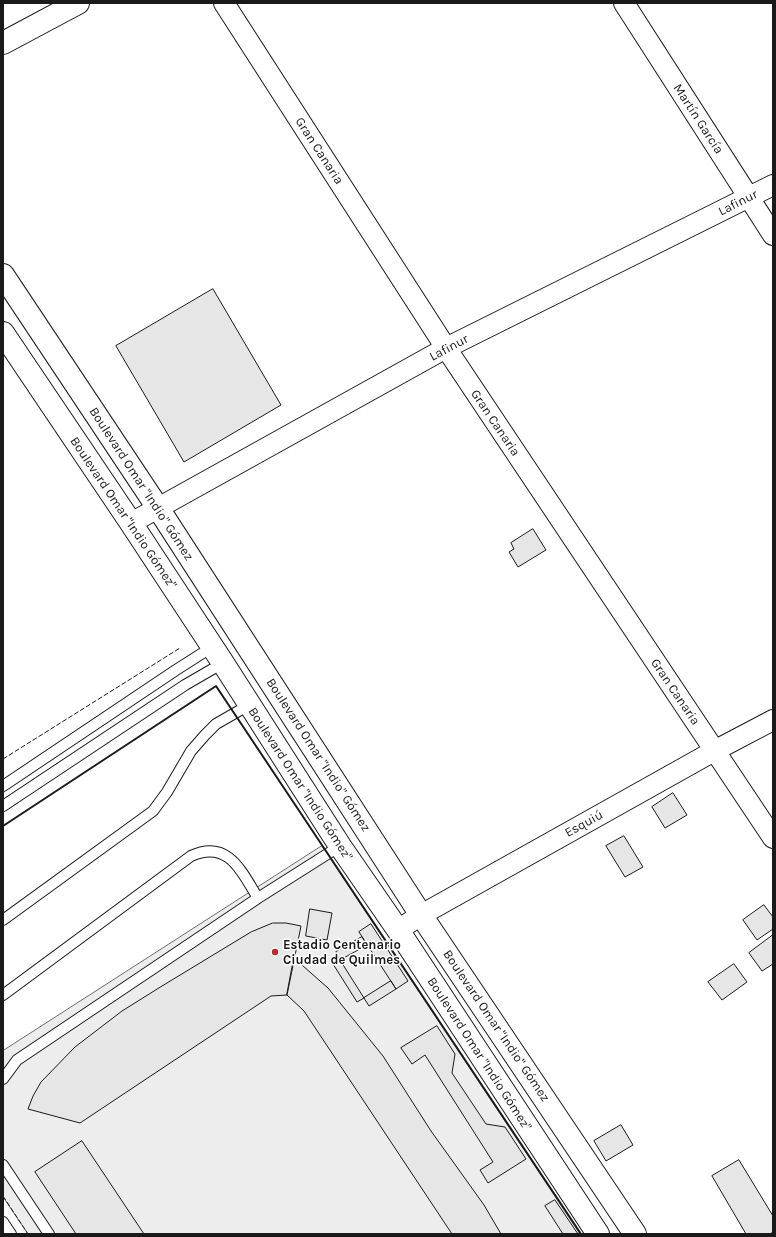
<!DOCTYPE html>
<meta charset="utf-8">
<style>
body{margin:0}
#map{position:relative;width:776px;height:1237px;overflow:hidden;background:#fff;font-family:Karla,sans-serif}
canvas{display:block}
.frame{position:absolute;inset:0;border:4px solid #1a1a1a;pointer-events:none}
</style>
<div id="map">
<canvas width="776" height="1237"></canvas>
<div class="frame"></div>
</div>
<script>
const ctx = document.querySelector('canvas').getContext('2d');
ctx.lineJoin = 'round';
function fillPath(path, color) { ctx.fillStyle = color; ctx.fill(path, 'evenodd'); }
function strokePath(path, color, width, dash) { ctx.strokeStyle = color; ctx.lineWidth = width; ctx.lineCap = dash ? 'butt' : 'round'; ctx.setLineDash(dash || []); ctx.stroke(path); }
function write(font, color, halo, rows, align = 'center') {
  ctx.font = font + ' Karla,sans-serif'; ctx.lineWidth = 3; ctx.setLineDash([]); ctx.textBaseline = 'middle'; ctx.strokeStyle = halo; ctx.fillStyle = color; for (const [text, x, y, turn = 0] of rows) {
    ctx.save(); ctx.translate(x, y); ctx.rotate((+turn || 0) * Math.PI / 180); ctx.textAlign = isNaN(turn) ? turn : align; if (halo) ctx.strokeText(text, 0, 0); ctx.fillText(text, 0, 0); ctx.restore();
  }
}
const built = new Path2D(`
 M 322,846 L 580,1234 L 28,1234 L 3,1197 L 3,1051 Z`);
fillPath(built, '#ededed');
strokePath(built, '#6a6a6a', 1);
const building = new Path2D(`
 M 213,289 L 281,405 L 184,462 L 116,346 Z
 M 533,529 L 546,550 L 518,567 L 509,552 L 514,549 L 511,543 Z
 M 673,793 L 687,815 L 665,828 L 652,807 Z
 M 624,836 L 643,867 L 625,877 L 606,846 Z
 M 764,905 L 773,917 L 773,929 L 757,940 L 743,920 Z
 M 310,909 L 332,913 L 327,940 L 306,936 Z
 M 273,923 L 286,923 L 301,926 L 287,995 L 271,996 L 80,1123 L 28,1109 L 33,1096 L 41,1082 L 75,1047 L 122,1011 L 162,986 L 251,932 Z
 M 371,924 L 408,981 L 396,989 L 359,932 Z
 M 773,935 L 773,964 L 762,971 L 749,953 Z
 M 362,937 L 367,945 L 340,960 L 336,952 Z
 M 294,958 L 328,988 L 383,1056 L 431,1131 L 484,1205 L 501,1234 L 452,1234 L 304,1011 L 287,995 Z
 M 340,960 L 364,998 L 357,1002 L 333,964 Z
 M 734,964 L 747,982 L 722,1000 L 708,982 Z
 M 391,981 L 396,989 L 369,1006 L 364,998 Z
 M 437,1026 L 455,1054 L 452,1073 L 486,1124 L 505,1127 L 526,1159 L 488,1183 L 480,1170 L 493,1162 L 425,1055 L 412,1064 L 401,1048 Z
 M 621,1125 L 633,1145 L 606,1161 L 594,1141 Z
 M 82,1141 L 144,1234 L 76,1234 L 35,1172 Z
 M 739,1160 L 773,1216 L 773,1232 L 770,1234 L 746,1234 L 712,1176 Z
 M 555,1200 L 578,1234 L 563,1234 L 545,1206 Z`);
fillPath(building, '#e6e6e6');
strokePath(building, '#1a1a1a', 1);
const lane = new Path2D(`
 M 3,786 L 176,670 L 212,647
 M 3,806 L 185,685 L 223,663
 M 3,920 L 153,811 L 167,792 L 191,751 L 205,735 L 216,724 L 249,705
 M 3,995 L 191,856 C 228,839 241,871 258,898
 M 3,1079 L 17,1060 L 258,898 L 340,846
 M 3,1165 L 49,1234
 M 3,1222 L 11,1234`);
const street = new Path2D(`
 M 224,3 L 446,348 L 773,838
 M 624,3 L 773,235
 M 131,523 L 446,348 L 773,185
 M 398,930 L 421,915 L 714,751 L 773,720`);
const secondary = new Path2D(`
 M 3,43 L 78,3
 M 3,275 L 158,508 L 421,915 L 635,1234
 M 3,333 L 131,523 L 223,663 L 340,846 L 398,930 L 598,1234`);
strokePath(lane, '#1a1a1a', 12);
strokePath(street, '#1a1a1a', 22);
strokePath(secondary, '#1a1a1a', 24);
strokePath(lane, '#fff', 10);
strokePath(street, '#fff', 20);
strokePath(secondary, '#fff', 22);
strokePath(new Path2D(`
 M 3,759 L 180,648
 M 3,1196 L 28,1234`), '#1a1a1a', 1, [5, 2]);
strokePath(new Path2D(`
 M 3,826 L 216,686 L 581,1234`), '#1a1a1a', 2);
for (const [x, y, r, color] of [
 [275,952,4,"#c62828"]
]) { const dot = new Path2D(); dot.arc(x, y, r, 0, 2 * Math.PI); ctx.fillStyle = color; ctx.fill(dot); strokePath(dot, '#fff', 1.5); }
write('13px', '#1a1a1a', '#fff', [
 ["Martín García",698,119,57],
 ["Gran Canaria",319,151,57],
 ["Lafinur",738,203,-27],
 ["Lafinur",449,348,-28],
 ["Gran Canaria",495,423,56],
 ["Boulevard Omar \"Indio\" Gómez",141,484,57],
 ["Boulevard Omar \"Indio Gómez\"",123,513,56],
 ["Gran Canaria",675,692,56],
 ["Boulevard Omar \"Indio\" Gómez",318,755,57],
 ["Boulevard Omar \"Indio Gómez\"",300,784,57],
 ["Esquiú",584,824,-29],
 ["Boulevard Omar \"Indio\" Gómez",496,1026,56],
 ["Boulevard Omar \"Indio Gómez\"",479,1054,57]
]);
write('bold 13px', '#1a1a1a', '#fff', [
 ["Estadio Centenario",283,945],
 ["Ciudad de Quilmes",283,960]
], 'left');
</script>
